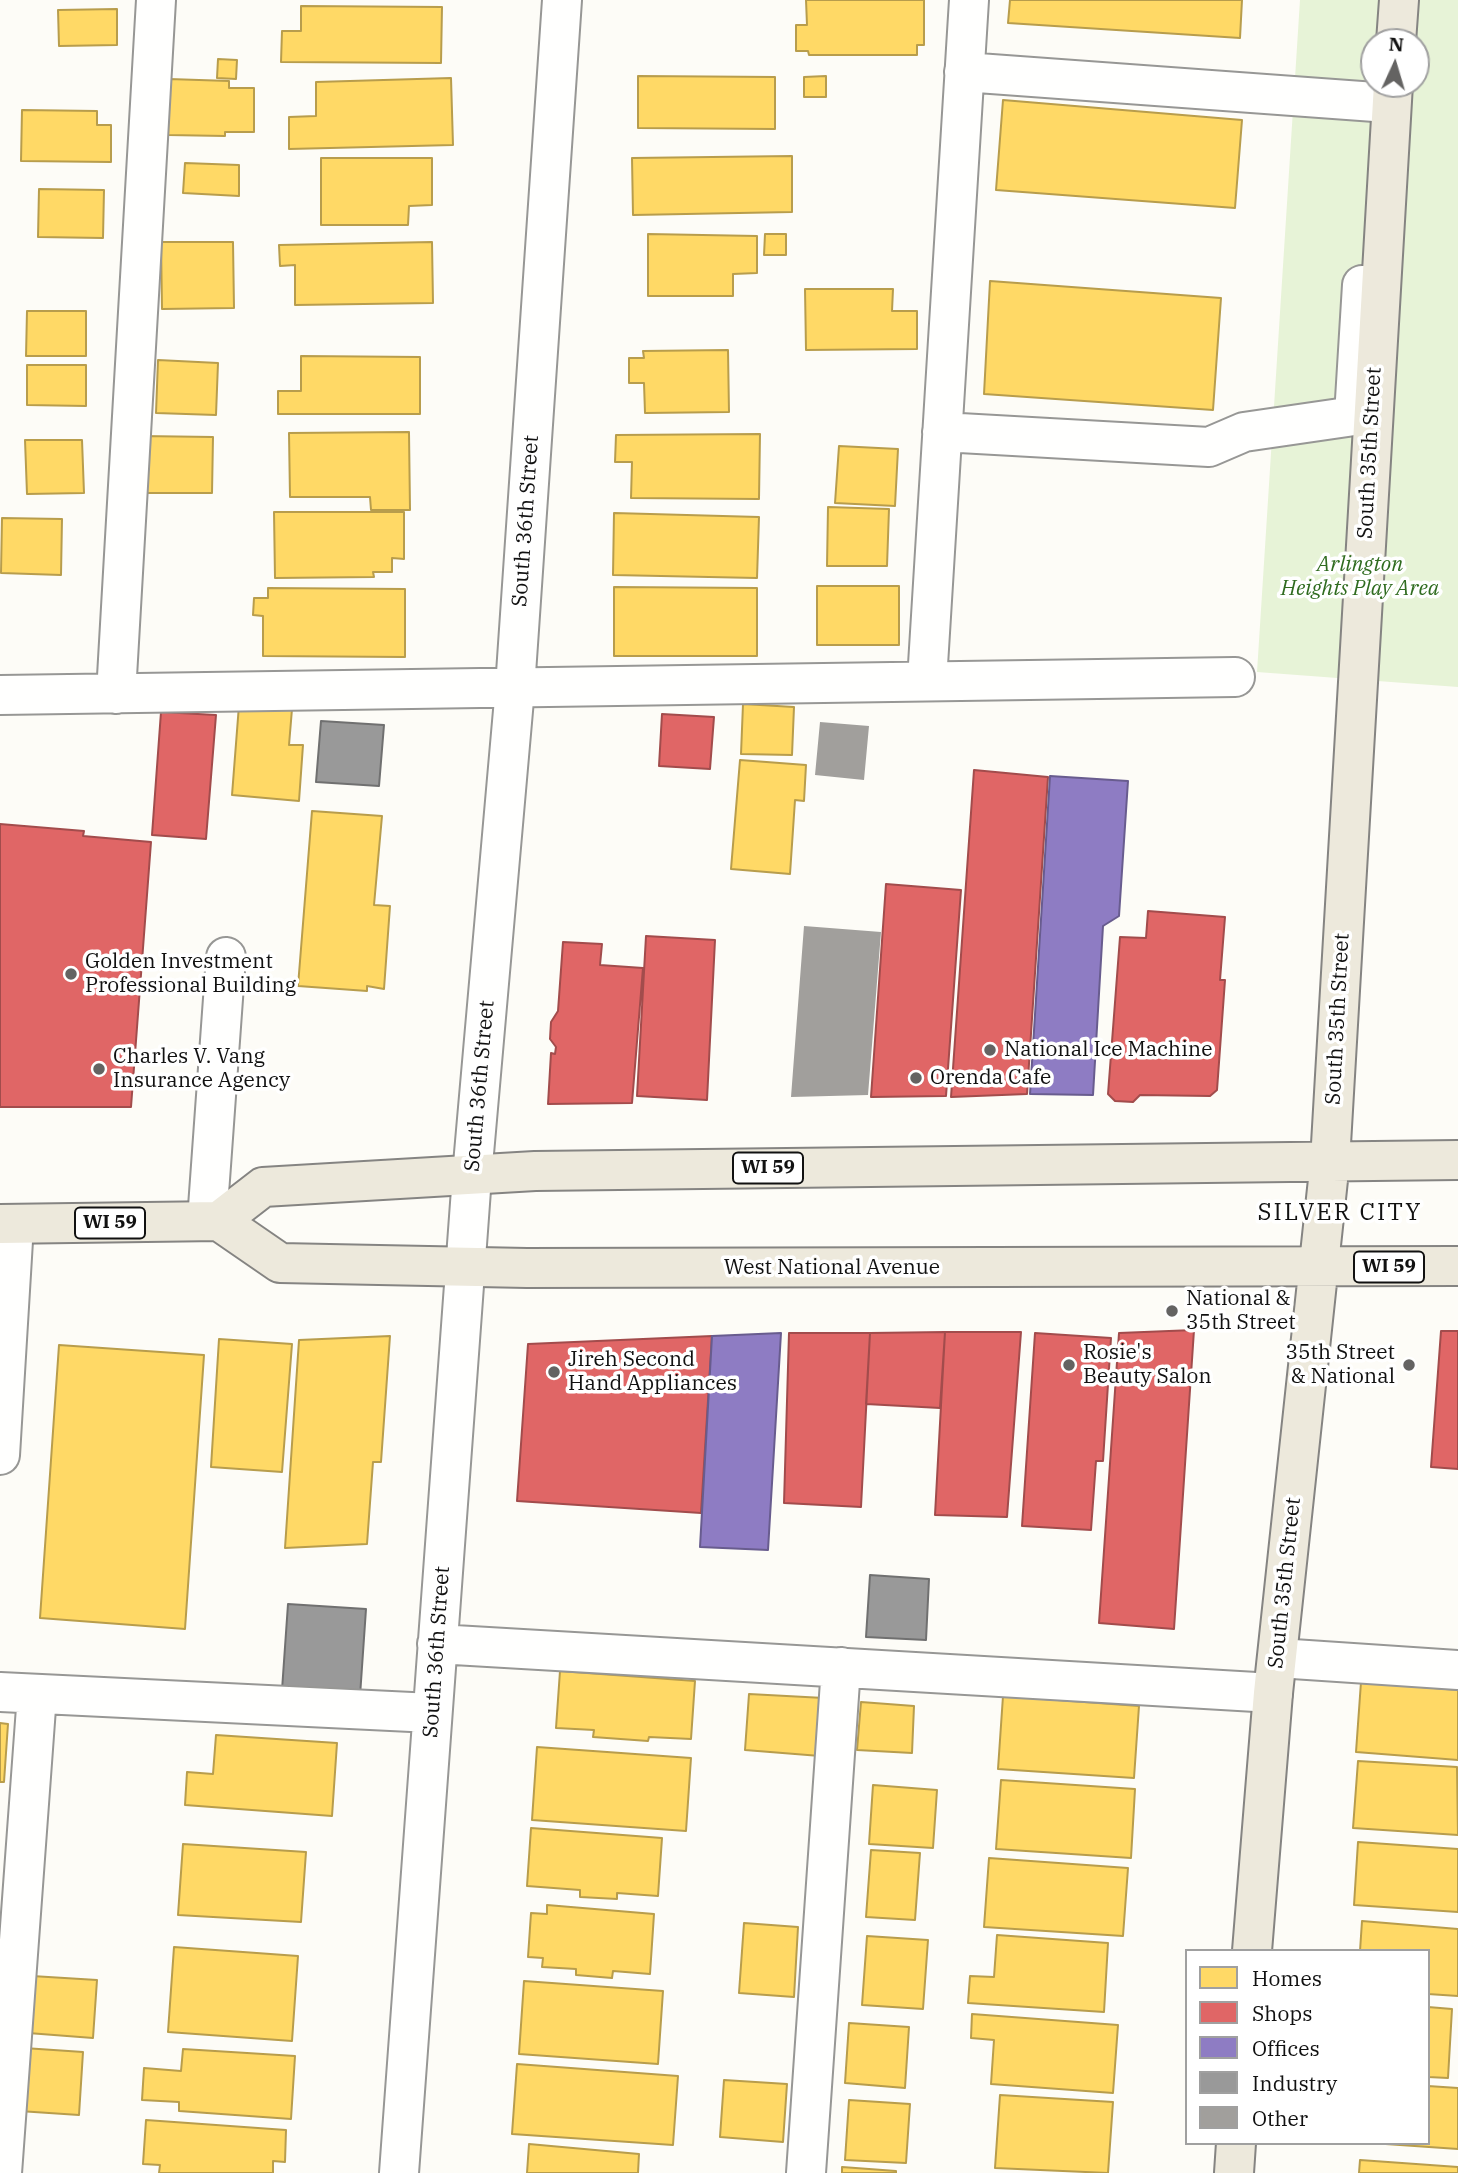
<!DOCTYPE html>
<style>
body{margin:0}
#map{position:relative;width:1458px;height:2173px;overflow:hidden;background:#fdfcf7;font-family:"IBM Plex Serif",serif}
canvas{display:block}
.legend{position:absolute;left:1185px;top:1949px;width:245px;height:196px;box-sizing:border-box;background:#fff;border:2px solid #a0a0a0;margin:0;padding:9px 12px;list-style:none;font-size:21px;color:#111}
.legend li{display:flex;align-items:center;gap:14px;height:35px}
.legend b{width:35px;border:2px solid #a0a0a0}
.north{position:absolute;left:1360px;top:28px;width:70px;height:70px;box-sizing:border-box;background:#fff;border:2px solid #a0a0a0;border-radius:50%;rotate:4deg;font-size:19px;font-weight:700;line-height:28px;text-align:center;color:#111}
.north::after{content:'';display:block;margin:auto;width:24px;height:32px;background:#646362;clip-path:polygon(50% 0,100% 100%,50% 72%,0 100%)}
</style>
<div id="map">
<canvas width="1458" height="2173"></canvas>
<ul class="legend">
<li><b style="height:19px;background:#ffd966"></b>Homes</li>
<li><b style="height:19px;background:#e06666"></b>Shops</li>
<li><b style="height:19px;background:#8e7cc3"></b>Offices</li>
<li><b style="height:19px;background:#999"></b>Industry</li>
<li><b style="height:19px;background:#a19f9c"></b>Other</li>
</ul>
<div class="north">N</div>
</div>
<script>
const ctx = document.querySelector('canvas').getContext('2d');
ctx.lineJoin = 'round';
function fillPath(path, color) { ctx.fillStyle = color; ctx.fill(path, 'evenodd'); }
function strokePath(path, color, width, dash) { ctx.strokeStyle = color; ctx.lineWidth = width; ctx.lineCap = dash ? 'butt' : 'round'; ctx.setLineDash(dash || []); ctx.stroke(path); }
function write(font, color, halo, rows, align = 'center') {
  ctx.font = font + ' "IBM Plex Serif",serif'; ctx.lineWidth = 7; ctx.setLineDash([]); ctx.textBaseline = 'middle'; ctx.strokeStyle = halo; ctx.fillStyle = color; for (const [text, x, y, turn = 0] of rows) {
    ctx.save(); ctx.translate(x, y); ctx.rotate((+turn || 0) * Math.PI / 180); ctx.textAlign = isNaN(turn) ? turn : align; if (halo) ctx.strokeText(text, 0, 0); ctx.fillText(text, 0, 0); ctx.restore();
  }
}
fillPath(new Path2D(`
 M 1300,0 L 1458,0 L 1458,687 L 1257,672 ZM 1374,42 L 1416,42 L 1416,84 L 1374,84 Z`), '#e7f3d7');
const homes = new Path2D(`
 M 806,0 L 924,0 L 924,45 L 917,45 L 917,55 L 809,55 L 808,51 L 796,51 L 796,25 L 807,25 Z
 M 1010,0 L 1242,0 L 1240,38 L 1008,23 Z
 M 301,6 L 442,7 L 441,63 L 281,62 L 282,31 L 301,31 Z
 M 117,9 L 117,45 L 59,46 L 58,10 Z
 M 218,59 L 237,60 L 236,79 L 217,78 Z
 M 638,76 L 775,77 L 775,129 L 638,128 Z
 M 826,76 L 826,97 L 804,97 L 804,77 Z
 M 451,78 L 453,145 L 289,149 L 289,117 L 316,116 L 316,82 Z
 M 169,79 L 229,81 L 229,88 L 254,88 L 254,132 L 225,132 L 225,136 L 168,135 Z
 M 1003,100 L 1242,120 L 1235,208 L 996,190 Z
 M 22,110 L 97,111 L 97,125 L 111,125 L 111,162 L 21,161 Z
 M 792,156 L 792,212 L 633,215 L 632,158 Z
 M 321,158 L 432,158 L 432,205 L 409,206 L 408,225 L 321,225 Z
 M 185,163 L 239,165 L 239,196 L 183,193 Z
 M 39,189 L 104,190 L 103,238 L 38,237 Z
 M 648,234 L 757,236 L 757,273 L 733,274 L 733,296 L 648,296 Z
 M 765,234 L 786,234 L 786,255 L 764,255 Z
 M 161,242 L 233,242 L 234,308 L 162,309 Z
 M 432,242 L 433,303 L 295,305 L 295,265 L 280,266 L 279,245 Z
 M 990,281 L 1221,298 L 1213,410 L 984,394 Z
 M 805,289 L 893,289 L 892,311 L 917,311 L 917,349 L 806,350 Z
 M 27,311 L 86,311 L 86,356 L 26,356 Z
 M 728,350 L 729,412 L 645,413 L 644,383 L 629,383 L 629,358 L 644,358 L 643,351 Z
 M 301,356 L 420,357 L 420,414 L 278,414 L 278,391 L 301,391 Z
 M 158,360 L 218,363 L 216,415 L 156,413 Z
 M 27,365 L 86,365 L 86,406 L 27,405 Z
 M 409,432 L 410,510 L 371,510 L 370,497 L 290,497 L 289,433 Z
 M 760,434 L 759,499 L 631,498 L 632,462 L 615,462 L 616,435 Z
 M 141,436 L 213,437 L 212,493 L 141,493 Z
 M 25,440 L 82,440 L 84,493 L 27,494 Z
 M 839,446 L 898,449 L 895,506 L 835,503 Z
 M 828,507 L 889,509 L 887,566 L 827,566 Z
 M 274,512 L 404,512 L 404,559 L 392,558 L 392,572 L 373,572 L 374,577 L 275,578 Z
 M 614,513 L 759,517 L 757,578 L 613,575 Z
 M 2,518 L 62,519 L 61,575 L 1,573 Z
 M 817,586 L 899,586 L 899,645 L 817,645 Z
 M 614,587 L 757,588 L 757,656 L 614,656 Z
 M 268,588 L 405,589 L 405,657 L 263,656 L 263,616 L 253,615 L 254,598 L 268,598 Z
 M 743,704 L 794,707 L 792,755 L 741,754 Z
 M 239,705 L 292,709 L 289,745 L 303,745 L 299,801 L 232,795 Z
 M 740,760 L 806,765 L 804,801 L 795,800 L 790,874 L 731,869 Z
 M 312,811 L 382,816 L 374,905 L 390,906 L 384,989 L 367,986 L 367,991 L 298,986 Z
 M 390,1336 L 381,1462 L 373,1462 L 367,1544 L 285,1548 L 299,1340 Z
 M 219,1339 L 292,1344 L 282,1472 L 211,1467 Z
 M 59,1345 L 204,1355 L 185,1629 L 40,1618 Z
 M 560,1671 L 695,1681 L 691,1739 L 649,1737 L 648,1741 L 593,1737 L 594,1730 L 556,1728 Z
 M 1361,1682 L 1458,1690 L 1458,1760 L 1356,1752 Z
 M 749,1694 L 824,1698 L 820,1756 L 745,1750 Z
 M 1003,1696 L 1139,1706 L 1134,1778 L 998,1769 Z
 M 861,1702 L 914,1706 L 912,1753 L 857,1750 Z
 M 0,1723 L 8,1724 L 4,1782 L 0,1782 Z
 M 216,1735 L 337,1743 L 332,1816 L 185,1805 L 187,1772 L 213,1774 Z
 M 537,1747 L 691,1758 L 686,1831 L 532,1820 Z
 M 1358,1761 L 1457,1767 L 1458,1835 L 1353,1828 Z
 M 1001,1780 L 1135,1789 L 1131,1858 L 996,1849 Z
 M 873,1785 L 937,1790 L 933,1848 L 869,1844 Z
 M 531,1828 L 662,1838 L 658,1896 L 617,1893 L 617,1899 L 580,1897 L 580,1890 L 527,1886 Z
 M 1358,1842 L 1458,1849 L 1458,1912 L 1354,1905 Z
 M 183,1844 L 306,1852 L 301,1922 L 178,1915 Z
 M 871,1850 L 920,1853 L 915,1920 L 866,1917 Z
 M 989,1858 L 1128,1868 L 1123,1936 L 984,1927 Z
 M 547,1905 L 654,1914 L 650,1974 L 613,1971 L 612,1978 L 576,1975 L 576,1969 L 542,1967 L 543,1958 L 528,1957 L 531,1913 L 547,1914 Z
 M 1362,1921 L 1458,1929 L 1458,1996 L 1428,1994 L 1428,1951 L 1360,1951 Z
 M 744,1923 L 798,1927 L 794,1997 L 739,1993 Z
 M 997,1935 L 1108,1943 L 1104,2012 L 968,2003 L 970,1976 L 994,1977 Z
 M 867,1936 L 928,1940 L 923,2009 L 862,2005 Z
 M 174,1947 L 298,1956 L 292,2041 L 168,2032 Z
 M 32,1976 L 97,1980 L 93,2038 L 28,2033 Z
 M 524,1981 L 663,1991 L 658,2064 L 519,2054 Z
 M 1428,2007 L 1452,2009 L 1448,2078 L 1428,2077 Z
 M 972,2014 L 1118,2025 L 1113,2093 L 991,2084 L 994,2040 L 971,2038 Z
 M 849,2023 L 909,2027 L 905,2088 L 845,2083 Z
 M 24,2048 L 83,2052 L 79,2115 L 19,2111 Z
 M 183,2049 L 295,2056 L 291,2119 L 179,2111 L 179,2102 L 142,2100 L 144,2068 L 181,2071 Z
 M 517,2064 L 678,2076 L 673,2145 L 512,2134 Z
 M 724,2080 L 787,2084 L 783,2142 L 720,2137 Z
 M 1428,2086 L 1458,2088 L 1458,2149 L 1371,2143 L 1428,2143 Z
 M 1000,2095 L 1113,2102 L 1108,2173 L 995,2168 Z
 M 849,2100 L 910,2104 L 906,2163 L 845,2160 Z
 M 146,2120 L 286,2130 L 285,2162 L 273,2161 L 273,2173 L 159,2173 L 160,2165 L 143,2164 Z
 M 529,2144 L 639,2154 L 638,2173 L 527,2173 Z
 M 1360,2160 L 1458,2167 L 1458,2173 L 1359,2173 Z
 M 842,2167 L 896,2171 L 896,2173 L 842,2173 Z`);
fillPath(homes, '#ffd966');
strokePath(homes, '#b89d4c', 2);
const shops = new Path2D(`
 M 161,712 L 216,715 L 206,839 L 152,835 Z
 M 662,714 L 714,717 L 710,769 L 659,766 Z
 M 974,770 L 1048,777 L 1027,1094 L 951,1097 Z
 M 0,824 L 84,831 L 83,836 L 151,842 L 131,1107 L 0,1107 Z
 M 886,884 L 961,890 L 946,1096 L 871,1097 Z
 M 1148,911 L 1225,917 L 1220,980 L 1225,980 L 1217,1090 L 1210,1096 L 1140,1095 L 1133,1102 L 1115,1101 L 1108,1094 L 1120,937 L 1146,938 Z
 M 646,936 L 715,940 L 707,1100 L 637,1096 Z
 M 563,942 L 602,944 L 600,965 L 643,968 L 632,1103 L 548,1104 L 551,1053 L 555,1054 L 556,1047 L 550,1039 L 551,1022 L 558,1011 Z
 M 1194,1330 L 1174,1629 L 1099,1623 L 1119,1333 Z
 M 1441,1331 L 1458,1331 L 1458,1469 L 1431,1467 Z
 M 945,1332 L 940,1408 L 866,1404 L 870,1333 Z
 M 945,1332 L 1021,1332 L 1007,1517 L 935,1515 Z
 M 789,1333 L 870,1333 L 861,1507 L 784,1503 Z
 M 1035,1333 L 1111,1338 L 1103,1461 L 1096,1461 L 1091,1530 L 1022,1526 Z
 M 712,1336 L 701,1513 L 517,1501 L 528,1344 Z`);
fillPath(shops, '#e06666');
strokePath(shops, '#a24c4c', 2);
const offices = new Path2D(`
 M 1050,776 L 1128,781 L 1119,916 L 1103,926 L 1093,1095 L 1030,1094 Z
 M 781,1333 L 768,1550 L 700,1547 L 712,1336 Z`);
fillPath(offices, '#8e7cc3');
strokePath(offices, '#685c8e', 2);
const industry = new Path2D(`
 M 321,721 L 384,725 L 379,786 L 316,782 Z
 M 870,1575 L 929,1579 L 926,1640 L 866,1637 Z
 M 288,1604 L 366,1609 L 360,1696 L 282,1690 Z`);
fillPath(industry, '#999');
strokePath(industry, '#707070', 2);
fillPath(new Path2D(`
 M 820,722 L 869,726 L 864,780 L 815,775 Z
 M 804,926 L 881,932 L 868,1095 L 791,1097 Z`), '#a19f9c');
const minor = new Path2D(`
 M 964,72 L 1375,102
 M 942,432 L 1209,447 L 1244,432 L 1354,416 L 1362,285
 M 927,681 L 969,0
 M 116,694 L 156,0
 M 0,695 L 1235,677
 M 207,1221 L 226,957
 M 0,1455 L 14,1224
 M 437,1644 L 1273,1693
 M 1278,1658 L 1458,1670
 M 0,1692 L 432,1713
 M 2,2173 L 37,1694
 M 399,2173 L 472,1176 L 515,688 L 562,0
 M 806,2173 L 841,1667`);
const major = new Path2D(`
 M 1396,42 L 1399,0
 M 219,1221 L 263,1187 L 535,1171 L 1458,1160
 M 0,1224 L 219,1221 L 280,1263 L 527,1268 L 1458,1266
 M 1252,1951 L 1273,1693 L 1330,1161 L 1393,84
 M 1234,2173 L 1236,2143`);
strokePath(minor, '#979795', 42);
strokePath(major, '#858482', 42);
strokePath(minor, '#fffffe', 38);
strokePath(major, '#ede9dc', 38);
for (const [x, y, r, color] of [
 [71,974,7,"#646362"],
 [990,1050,7,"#646362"],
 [99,1069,7,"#646362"],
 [916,1078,7,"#646362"],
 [1172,1311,7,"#646362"],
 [1069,1365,7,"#646362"],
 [1409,1365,7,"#646362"],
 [554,1372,7,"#646362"]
]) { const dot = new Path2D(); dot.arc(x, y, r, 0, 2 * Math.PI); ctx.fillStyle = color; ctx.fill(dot); strokePath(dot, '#fff', 2.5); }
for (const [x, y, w] of [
 [768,1168,70],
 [110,1223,70],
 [1389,1267,70]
]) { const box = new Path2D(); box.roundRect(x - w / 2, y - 15.5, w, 31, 5); ctx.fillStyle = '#fff'; ctx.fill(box); strokePath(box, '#111', 2); }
write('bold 19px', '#111', null, [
 ["WI 59",768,1168],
 ["WI 59",110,1223],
 ["WI 59",1389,1267]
]);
write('21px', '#111', '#fff', [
 ["South 35th Street",1370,453,-87],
 ["South 36th Street",526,521,-86],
 ["South 35th Street",1338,1019,-87],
 ["South 36th Street",480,1086,-85],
 ["West National Avenue",832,1268],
 ["South 35th Street",1285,1583,-84],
 ["South 36th Street",437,1652,-86]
]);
write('italic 21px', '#2f6b1f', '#fff', [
 ["Arlington",1360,565],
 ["Heights Play Area",1360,589]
]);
write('21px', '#111', '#fff', [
 ["Golden Investment",85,962],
 ["Professional Building",85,986],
 ["National Ice Machine",1004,1050],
 ["Charles V. Vang",113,1057],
 ["Insurance Agency",113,1081],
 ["Orenda Cafe",930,1078],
 ["National &",1186,1299],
 ["35th Street",1186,1323],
 ["Rosie's",1083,1353],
 ["Beauty Salon",1083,1377],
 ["35th Street",1395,1353,"right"],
 ["& National",1395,1377,"right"],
 ["Jireh Second",568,1360],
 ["Hand Appliances",568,1384]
], 'left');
ctx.letterSpacing = '2px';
write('24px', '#111', '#fff', [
 ["SILVER CITY",1340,1213]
]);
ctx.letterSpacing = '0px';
</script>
